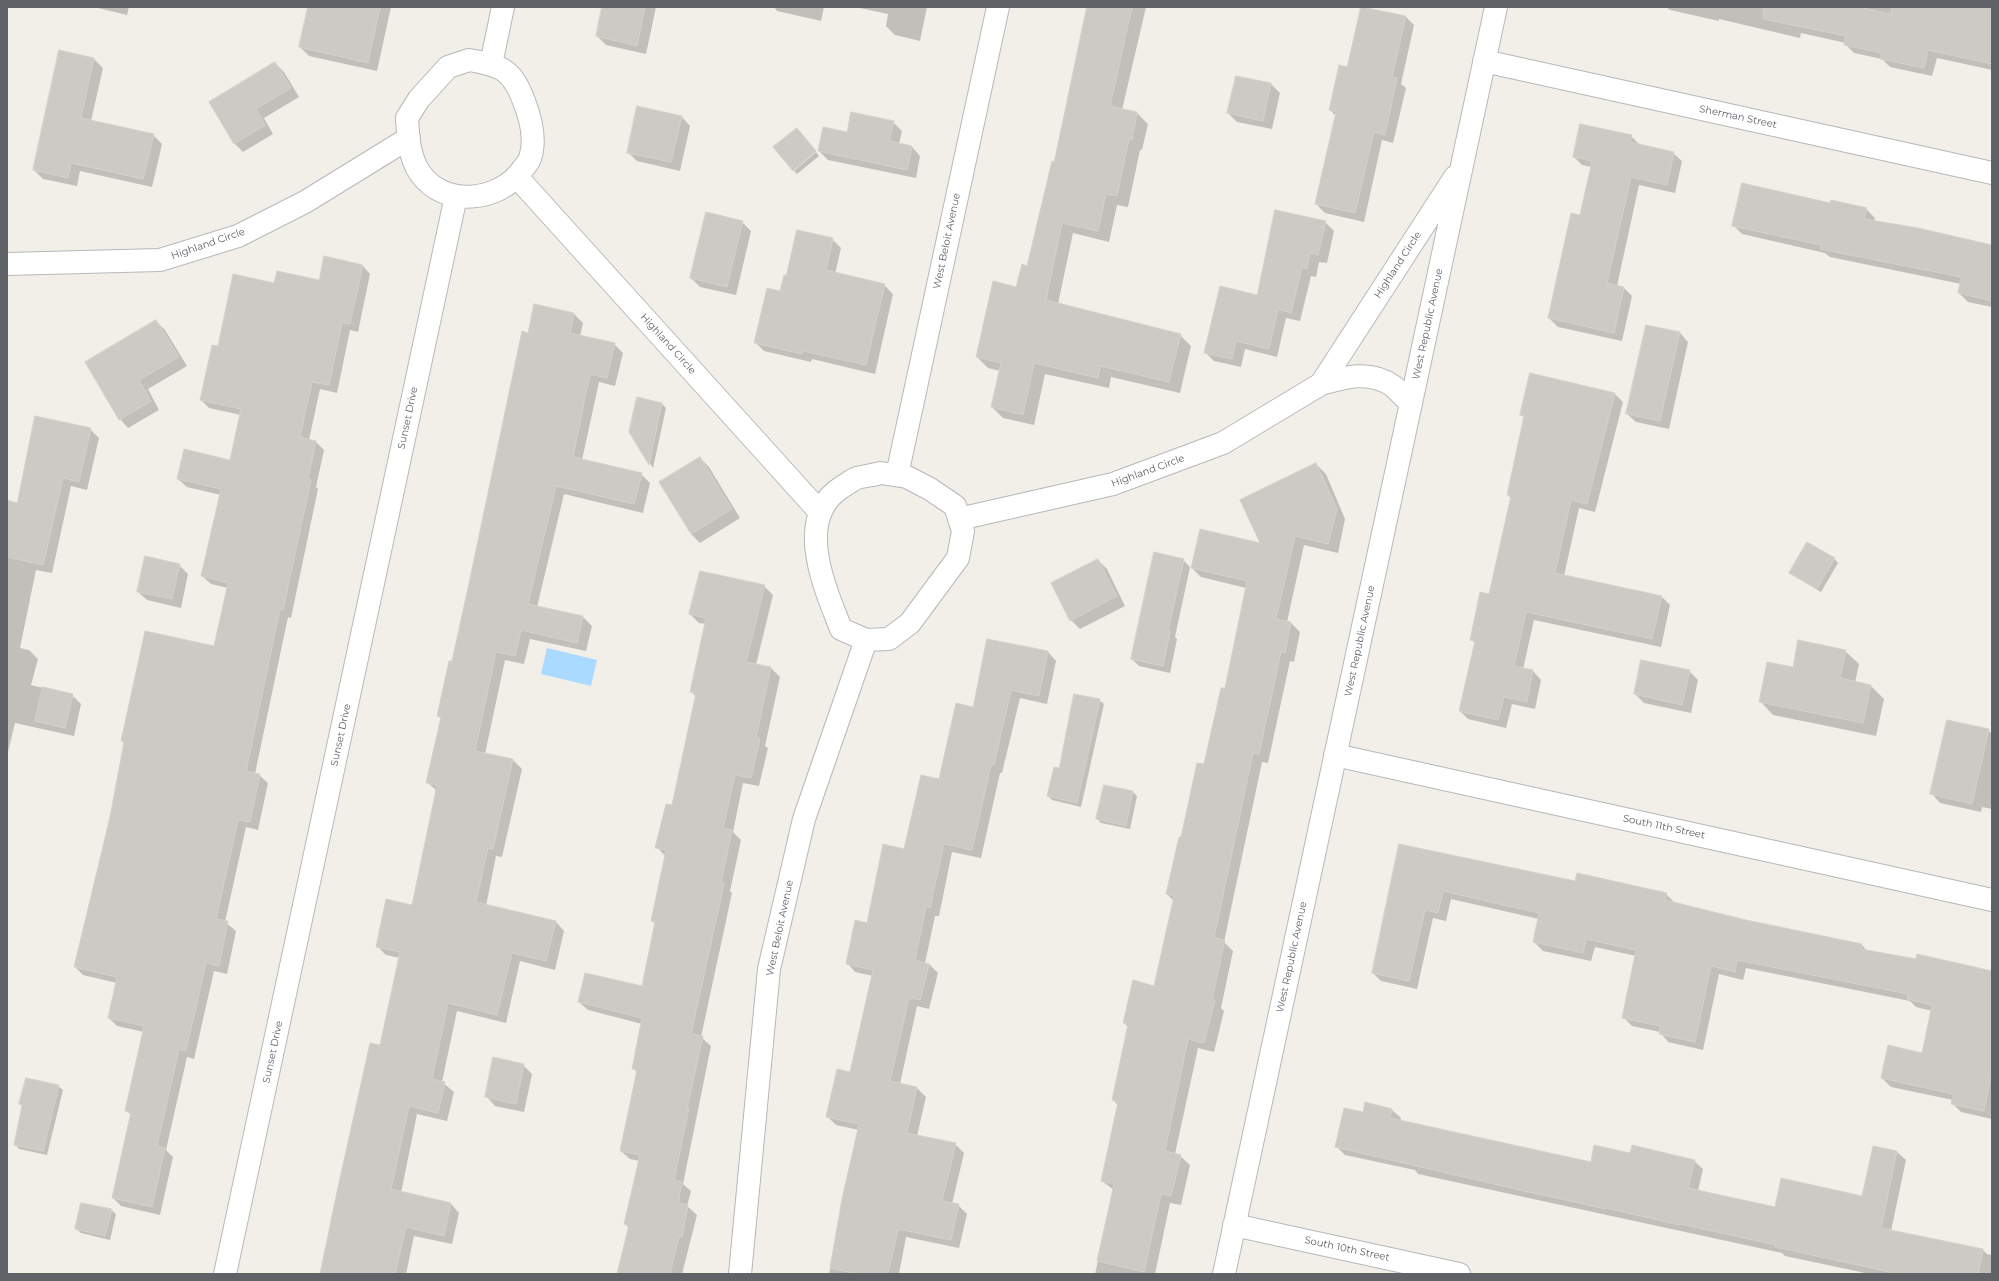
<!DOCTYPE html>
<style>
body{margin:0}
#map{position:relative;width:1999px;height:1281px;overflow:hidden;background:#f1efe8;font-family:Montserrat,sans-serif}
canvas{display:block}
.frame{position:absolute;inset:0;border:8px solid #5f6368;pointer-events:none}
</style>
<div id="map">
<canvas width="1999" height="1281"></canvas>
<div class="frame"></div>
</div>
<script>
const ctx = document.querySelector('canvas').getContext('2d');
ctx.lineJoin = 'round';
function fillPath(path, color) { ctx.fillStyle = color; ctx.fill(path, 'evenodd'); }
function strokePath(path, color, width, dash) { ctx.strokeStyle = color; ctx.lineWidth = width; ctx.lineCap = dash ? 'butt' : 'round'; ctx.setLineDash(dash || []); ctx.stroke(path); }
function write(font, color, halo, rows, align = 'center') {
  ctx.font = font + ' Montserrat,sans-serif'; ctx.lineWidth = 4; ctx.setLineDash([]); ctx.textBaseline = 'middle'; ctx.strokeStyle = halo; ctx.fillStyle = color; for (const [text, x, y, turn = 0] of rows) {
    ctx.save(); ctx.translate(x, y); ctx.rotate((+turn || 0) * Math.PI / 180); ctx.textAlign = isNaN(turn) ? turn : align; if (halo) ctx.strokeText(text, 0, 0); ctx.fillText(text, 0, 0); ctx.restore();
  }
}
fillPath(new Path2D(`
 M 547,648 L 597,660 L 591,686 L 541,674 Z`), '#aadaff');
fillPath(new Path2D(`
 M 94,7 L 129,7 L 127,15 Z
 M 309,7 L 391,7 L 377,71 L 309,56 L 300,47 Z
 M 603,7 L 656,7 L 646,54 L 606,45 L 597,36 Z
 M 774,7 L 824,7 L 821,21 L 777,11 Z
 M 855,7 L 927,7 L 920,41 L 895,35 L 886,26 L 888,14 Z
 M 1088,7 L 1146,7 L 1122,110 L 1137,113 L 1148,124 L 1142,150 L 1140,150 L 1128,207 L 1117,205 L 1109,242 L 1073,233 L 1058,304 L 1180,335 L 1191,346 L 1180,393 L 1111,377 L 1109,388 L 1045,374 L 1034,425 L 1003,418 L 992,407 L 1000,371 L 988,368 L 977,357 L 1028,267 L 1055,163 Z
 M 1362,7 L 1405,16 L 1414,25 L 1401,84 L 1406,88 L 1393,143 L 1382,140 L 1364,222 L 1325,213 L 1316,204 L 1336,116 L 1330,110 L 1348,68 Z
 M 1666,7 L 1992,7 L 1992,70 L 1937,58 L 1932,76 L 1890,67 L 1882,59 L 1854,53 L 1845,44 L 1846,43 L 1801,33 L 1800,38 L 1719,19 L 1719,21 L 1670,10 Z
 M 60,52 L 94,59 L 103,68 L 91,121 L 153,135 L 162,144 L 152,187 L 80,171 L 77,186 L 43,179 L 34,170 Z
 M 275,63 L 284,72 L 299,97 L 264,118 L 273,134 L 243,152 L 234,143 Z
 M 1271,84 L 1280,93 L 1272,129 L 1237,122 L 1228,113 Z
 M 682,117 L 690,126 L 680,171 L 637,161 L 628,152 Z
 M 893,122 L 902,131 L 899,144 L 912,147 L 920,156 L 916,178 L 828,160 L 819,151 Z
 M 1631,136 L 1640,145 L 1673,153 L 1682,161 L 1675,193 L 1639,185 L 1617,286 L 1624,288 L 1632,296 L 1622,341 L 1558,327 L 1549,318 L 1580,216 L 1592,167 L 1582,165 L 1574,157 Z
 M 816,152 L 819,156 L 797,174 L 794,171 Z
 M 1831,204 L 1866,209 L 1875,218 L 1874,221 L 1992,246 L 1992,307 L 1968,302 L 1959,293 L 1961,284 L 1830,257 L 1825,253 L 1742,234 L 1733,225 Z
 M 742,222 L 751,231 L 736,295 L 700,287 L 691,278 Z
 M 1325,222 L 1334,231 L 1327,263 L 1319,262 L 1316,277 L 1311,276 L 1300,321 L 1286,318 L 1277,357 L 1245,349 L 1241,367 L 1214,361 L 1205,352 Z
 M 832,239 L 841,248 L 835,274 L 884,285 L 893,294 L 875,374 L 812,359 L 811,362 L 764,351 L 755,342 L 781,292 Z
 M 362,265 L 370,274 L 358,332 L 350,330 L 337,393 L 320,389 L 309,440 L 316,442 L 324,450 L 316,487 L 318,489 L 291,618 L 288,617 L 255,774 L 259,775 L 268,783 L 258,830 L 246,827 L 225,922 L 236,931 L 227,974 L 214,971 L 194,1059 L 187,1057 L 166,1150 L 173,1157 L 160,1215 L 121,1206 L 113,1198 L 131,1115 L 126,1110 L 144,1032 L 117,1026 L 109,1018 L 117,983 L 83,975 L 75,967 L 111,817 L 125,744 L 122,741 L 215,647 L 228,588 L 211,584 L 202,576 L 221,495 L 187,487 L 178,479 L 231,461 L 241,415 L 209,408 L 201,400 L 218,348 L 275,284 L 320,281 Z
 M 534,306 L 574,314 L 583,323 L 580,336 L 614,344 L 623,353 L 615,386 L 599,382 L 582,460 L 641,474 L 650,483 L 643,513 L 564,494 L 537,607 L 583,617 L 592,626 L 586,651 L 530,639 L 524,664 L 505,660 L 485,754 L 513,760 L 522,769 L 502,857 L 496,856 L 486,906 L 556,922 L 564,931 L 555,970 L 520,961 L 506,1023 L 457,1011 L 442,1082 L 454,1092 L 447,1121 L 417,1114 L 401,1193 L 451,1204 L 459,1213 L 452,1244 L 414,1236 L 406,1274 L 321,1274 L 381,1046 L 400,958 L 386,955 L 377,946 L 412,906 L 437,791 L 427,782 L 441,719 L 438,716 L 453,663 Z
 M 156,321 L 165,330 L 187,366 L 148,389 L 159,410 L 128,428 L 120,419 Z
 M 1680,333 L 1688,342 L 1669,429 L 1636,422 L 1627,414 Z
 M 1614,393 L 1623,402 L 1595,512 L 1579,508 L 1564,576 L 1662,597 L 1670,605 L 1661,647 L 1534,620 L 1523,669 L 1533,671 L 1541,680 L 1535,709 L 1512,704 L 1506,728 L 1468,719 L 1460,711 L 1475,643 L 1471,640 L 1490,595 L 1512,499 L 1508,495 L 1525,418 L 1521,415 Z
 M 662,404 L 666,408 L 653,468 L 630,432 Z
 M 90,429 L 99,438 L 87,490 L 71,486 L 52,573 L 36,570 L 20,648 L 29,650 L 38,659 L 31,685 L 72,695 L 81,704 L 74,736 L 15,723 L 7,756 L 7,501 L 18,504 Z
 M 700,458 L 709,467 L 740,518 L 700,543 L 691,534 Z
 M 1316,464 L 1326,474 L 1345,519 L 1338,553 L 1304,545 L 1287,622 L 1291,623 L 1300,632 L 1294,662 L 1290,661 L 1268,763 L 1262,762 L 1224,942 L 1233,951 L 1221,1008 L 1224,1011 L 1214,1052 L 1198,1048 L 1175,1154 L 1180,1156 L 1190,1165 L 1181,1205 L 1170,1203 L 1155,1274 L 1095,1274 L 1114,1190 L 1102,1181 L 1118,1105 L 1113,1100 L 1128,1027 L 1124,1023 L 1155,987 L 1174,901 L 1167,894 L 1181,839 L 1226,690 L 1246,588 L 1201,577 L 1192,568 L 1262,544 Z
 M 1834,558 L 1838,563 L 1821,592 L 1790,573 Z
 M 1098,560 L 1107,569 L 1125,606 L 1080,629 L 1071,620 Z
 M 1183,560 L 1190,567 L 1175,637 L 1177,639 L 1170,673 L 1139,666 L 1132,659 Z
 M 179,565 L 188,574 L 181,608 L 147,600 L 138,592 Z
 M 764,586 L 773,595 L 756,665 L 771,668 L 780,677 L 765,746 L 768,748 L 759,786 L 743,783 L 733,832 L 741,840 L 730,891 L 732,893 L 701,1037 L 711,1046 L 683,1184 L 691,1191 L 687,1206 L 697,1215 L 682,1274 L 618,1274 L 629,1228 L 625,1224 L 639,1161 L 630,1159 L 621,1151 L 638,1074 L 633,1068 L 642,1024 L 588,1010 L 579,1002 L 642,988 L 656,924 L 652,921 L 666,857 L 657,847 L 673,807 L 696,697 L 691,691 L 706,624 L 699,623 L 690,614 Z
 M 1845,651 L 1859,664 L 1855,683 L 1871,686 L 1884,699 L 1876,736 L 1773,715 L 1760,701 L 1793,669 Z
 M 1048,652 L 1056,661 L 1047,704 L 1020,698 L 1002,773 L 1000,773 L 981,858 L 952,852 L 939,916 L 935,916 L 925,963 L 929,964 L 938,973 L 929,1009 L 917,1006 L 900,1084 L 917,1088 L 926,1097 L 917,1136 L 955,1144 L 964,1153 L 952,1204 L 958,1205 L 967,1214 L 959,1248 L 906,1237 L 899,1274 L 829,1274 L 859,1130 L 836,1125 L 827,1116 L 851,1073 L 873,976 L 855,972 L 847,963 L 940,780 L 974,708 Z
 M 1689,671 L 1698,680 L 1691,713 L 1644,703 L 1635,694 Z
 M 1099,700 L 1104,704 L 1081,807 L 1052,800 L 1048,796 L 1060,769 Z
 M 1988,730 L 1992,734 L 1992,809 L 1982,807 L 1981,812 L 1940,803 L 1932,794 Z
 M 1133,792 L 1137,796 L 1130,829 L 1101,823 L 1097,819 Z
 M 1400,845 L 1576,882 L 1666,894 L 1675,903 L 1746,921 L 1862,945 L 1867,951 L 1992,972 L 1992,1119 L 1961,1112 L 1952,1103 L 1953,1100 L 1891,1087 L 1882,1078 L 1923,1054 L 1932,1011 L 1916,1007 L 1910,1001 L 1746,968 L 1743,980 L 1719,974 L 1703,1050 L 1668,1042 L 1660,1032 L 1632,1026 L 1623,1017 L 1636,956 L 1595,947 L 1591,961 L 1543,951 L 1534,942 L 1539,919 L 1451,899 L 1446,921 L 1433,918 L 1417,989 L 1381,981 L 1373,973 Z
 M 523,1065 L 532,1074 L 524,1112 L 495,1106 L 487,1097 Z
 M 58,1086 L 63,1090 L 47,1155 L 19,1149 L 15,1144 L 23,1106 L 20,1104 Z
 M 1366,1104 L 1392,1110 L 1401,1118 L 1400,1121 L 1592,1163 L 1631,1154 L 1694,1161 L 1703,1169 L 1698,1191 L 1776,1208 L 1863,1198 L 1873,1147 L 1897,1152 L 1906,1160 L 1891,1231 L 1983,1250 L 1987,1254 L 1992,1255 L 1992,1274 L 1870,1274 L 1785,1256 L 1782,1253 L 1418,1174 L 1415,1170 L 1345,1155 L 1336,1146 L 1364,1114 Z
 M 111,1210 L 116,1214 L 110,1240 L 81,1233 L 76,1229 Z`), '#0003');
const building = new Path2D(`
 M 308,7 L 380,7 L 368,63 L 299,47 Z
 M 602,7 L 645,7 L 637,46 L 596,36 Z
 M 1087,7 L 1132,7 L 1110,106 L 1137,112 L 1132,140 L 1129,139 L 1117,196 L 1106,194 L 1098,231 L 1062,223 L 1046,300 L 1181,334 L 1169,382 L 1100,366 L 1098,378 L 1034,363 L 1023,415 L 991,407 L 1001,363 L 976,357 L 993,281 L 1016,287 L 1022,264 L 1027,266 L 1052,161 L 1054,162 Z
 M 1361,7 L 1406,16 L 1392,77 L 1397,78 L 1385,135 L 1374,132 L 1355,213 L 1315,204 L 1336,112 L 1329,110 L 1339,65 L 1347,67 Z
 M 1764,7 L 1857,7 L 1891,14 L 1892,7 L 1992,7 L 1992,64 L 1928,50 L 1924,68 L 1880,59 L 1882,53 L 1844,45 L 1846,36 L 1763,19 Z
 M 59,50 L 94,58 L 81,118 L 154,134 L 143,179 L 71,163 L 68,178 L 33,170 Z
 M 275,62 L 291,88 L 256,109 L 265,125 L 234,144 L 209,102 Z
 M 1236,76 L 1271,83 L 1263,121 L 1227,113 Z
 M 637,106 L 682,116 L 671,162 L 627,153 Z
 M 851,112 L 894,121 L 889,141 L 912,146 L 907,170 L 818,151 L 823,127 L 847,132 Z
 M 1580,124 L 1632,135 L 1630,142 L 1674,152 L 1667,185 L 1631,177 L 1607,283 L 1624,287 L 1614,333 L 1548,318 L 1571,213 L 1580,215 L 1592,161 L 1573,157 Z
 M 797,128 L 816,151 L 793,171 L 773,147 Z
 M 1742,183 L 1830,203 L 1831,200 L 1867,208 L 1864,219 L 1918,228 L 1992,245 L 1992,301 L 1958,293 L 1961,277 L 1820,249 L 1821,245 L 1732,226 Z
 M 1275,210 L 1326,221 L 1318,255 L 1310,253 L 1307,269 L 1302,267 L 1291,313 L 1278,309 L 1269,349 L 1236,341 L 1232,359 L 1204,353 L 1220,286 L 1257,295 Z
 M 706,212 L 743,221 L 727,287 L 690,278 Z
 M 797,230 L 833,238 L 826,270 L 885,284 L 866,365 L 803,351 L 802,354 L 754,343 L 767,288 L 780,291 L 784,275 L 786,276 Z
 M 324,256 L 363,265 L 350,324 L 342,323 L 329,385 L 312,382 L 300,437 L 316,441 L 308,479 L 311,480 L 283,610 L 280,609 L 246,771 L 260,774 L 250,822 L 238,820 L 216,919 L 228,921 L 219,966 L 206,963 L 186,1051 L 179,1049 L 157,1146 L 165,1148 L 152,1207 L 112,1198 L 131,1112 L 125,1111 L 144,1026 L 108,1018 L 117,977 L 74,967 L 110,817 L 124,742 L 121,741 L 145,631 L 214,646 L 228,583 L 201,576 L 221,489 L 177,479 L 184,449 L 230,460 L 241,409 L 200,400 L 212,345 L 218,346 L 233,274 L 274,283 L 277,271 L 319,280 Z
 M 534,304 L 574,313 L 570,333 L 615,343 L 607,378 L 590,374 L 573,457 L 642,473 L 634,504 L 556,486 L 528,604 L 583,616 L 577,643 L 521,630 L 515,656 L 496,652 L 475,751 L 513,759 L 493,849 L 488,848 L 476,902 L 556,921 L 546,961 L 512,953 L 497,1015 L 448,1003 L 432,1079 L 445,1082 L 438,1113 L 409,1106 L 391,1189 L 451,1203 L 444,1236 L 406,1227 L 395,1274 L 320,1274 L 338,1187 L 370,1043 L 380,1045 L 400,952 L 376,947 L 386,899 L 412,905 L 437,785 L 426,783 L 441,717 L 437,716 L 449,661 L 452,661 L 471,574 L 522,331 L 528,333 Z
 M 156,320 L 179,357 L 139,380 L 151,401 L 119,420 L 85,362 Z
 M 1646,325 L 1680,332 L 1660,421 L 1626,414 Z
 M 1530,373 L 1615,393 L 1587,504 L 1571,500 L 1555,573 L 1662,596 L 1652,639 L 1526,612 L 1514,666 L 1533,670 L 1527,702 L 1504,697 L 1498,720 L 1459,711 L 1475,641 L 1470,640 L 1480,592 L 1489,594 L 1511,496 L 1507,495 L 1524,416 L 1520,415 Z
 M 637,397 L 662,403 L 649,465 L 629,432 Z
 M 35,416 L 91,428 L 79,482 L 63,478 L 43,565 L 7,557 L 7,500 L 17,503 Z
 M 700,457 L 732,509 L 691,534 L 659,482 Z
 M 1316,463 L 1337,509 L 1328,544 L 1295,536 L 1276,619 L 1291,622 L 1285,653 L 1281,652 L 1259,754 L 1253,753 L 1214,938 L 1225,940 L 1212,1000 L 1215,1000 L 1204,1043 L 1188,1039 L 1165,1151 L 1181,1155 L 1171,1196 L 1161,1194 L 1144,1272 L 1097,1261 L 1114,1184 L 1101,1181 L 1118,1102 L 1112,1100 L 1128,1024 L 1123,1023 L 1133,980 L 1154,986 L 1174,896 L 1166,894 L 1179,837 L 1181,837 L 1197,763 L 1204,764 L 1221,688 L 1225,688 L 1247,581 L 1191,568 L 1200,529 L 1260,543 L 1240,500 Z
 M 1807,542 L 1835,558 L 1817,589 L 1789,573 Z
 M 1154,552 L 1184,559 L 1168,631 L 1170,631 L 1163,666 L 1131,659 Z
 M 145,556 L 180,564 L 172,599 L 137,592 Z
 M 1098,559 L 1117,596 L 1070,621 L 1051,583 Z
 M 700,571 L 765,585 L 746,662 L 771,667 L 756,738 L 760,739 L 751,778 L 735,775 L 723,828 L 732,830 L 721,883 L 724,884 L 691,1034 L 703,1036 L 687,1108 L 689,1108 L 674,1180 L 682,1182 L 678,1203 L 688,1205 L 682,1237 L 679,1236 L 670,1274 L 617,1274 L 629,1225 L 624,1224 L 640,1155 L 620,1151 L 637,1070 L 632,1069 L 642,1018 L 578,1002 L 585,973 L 642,986 L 655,922 L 651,921 L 666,850 L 655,848 L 666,804 L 672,805 L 696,693 L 690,692 L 706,618 L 689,614 Z
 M 987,639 L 1048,651 L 1039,696 L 1011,690 L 994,765 L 991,765 L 972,850 L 944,844 L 930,908 L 926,907 L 915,960 L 929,964 L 920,1000 L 909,998 L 890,1081 L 917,1087 L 907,1133 L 956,1143 L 942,1201 L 959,1204 L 951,1240 L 898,1229 L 888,1274 L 856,1274 L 830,1268 L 842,1199 L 859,1124 L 826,1117 L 837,1069 L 850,1072 L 873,970 L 846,964 L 855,920 L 867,923 L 883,844 L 904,849 L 921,775 L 939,779 L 956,703 L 973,707 Z
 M 1798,640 L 1846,650 L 1840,678 L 1871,685 L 1863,723 L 1759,702 L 1767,662 L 1793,667 Z
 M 1641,660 L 1690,670 L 1682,705 L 1634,694 Z
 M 43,687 L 73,694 L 65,728 L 35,721 Z
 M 1074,694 L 1100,699 L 1077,803 L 1047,796 L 1054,767 L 1059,768 Z
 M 1947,720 L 1989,729 L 1972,804 L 1930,794 Z
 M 1104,785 L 1133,791 L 1126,826 L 1096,819 Z
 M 1399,844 L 1575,881 L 1577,873 L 1667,893 L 1665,900 L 1746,920 L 1862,944 L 1861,949 L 1916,959 L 1917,954 L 1992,971 L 1992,1071 L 1984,1111 L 1951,1104 L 1953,1094 L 1881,1078 L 1888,1045 L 1922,1053 L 1932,1005 L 1907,999 L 1908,994 L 1737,960 L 1735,972 L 1711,966 L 1695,1042 L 1659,1034 L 1660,1026 L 1622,1018 L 1636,950 L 1586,939 L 1583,953 L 1533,942 L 1539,913 L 1443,891 L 1438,913 L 1425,910 L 1409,981 L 1372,973 Z
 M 493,1057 L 524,1064 L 516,1104 L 485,1097 Z
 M 26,1078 L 59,1085 L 43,1151 L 14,1145 L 22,1105 L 19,1104 Z
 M 1365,1102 L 1392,1109 L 1390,1118 L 1591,1162 L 1594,1145 L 1630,1153 L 1632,1145 L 1695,1160 L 1688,1188 L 1775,1207 L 1781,1178 L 1862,1196 L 1873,1146 L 1897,1151 L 1881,1228 L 1983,1249 L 1978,1274 L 1899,1274 L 1775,1247 L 1776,1245 L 1680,1224 L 1680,1225 L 1606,1208 L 1606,1209 L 1520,1190 L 1335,1147 L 1344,1108 L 1363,1112 Z
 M 81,1203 L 112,1209 L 105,1236 L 75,1229 Z`);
fillPath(building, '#cccac5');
strokePath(building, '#d6d1c6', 1);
const minor = new Path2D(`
 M 469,60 C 503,66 513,70 525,104 C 531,120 536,141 530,158 C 529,162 525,166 522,170 C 499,202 444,208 420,173 C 409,157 408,136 407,118 L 419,99 L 448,67 Z
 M 1484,61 L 1992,173
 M 491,64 L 503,7
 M 517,177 L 819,511
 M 7,264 L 160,260 L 238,236 L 305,202 L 409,138
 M 1321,384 C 1346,377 1370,370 1393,386 C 1399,391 1405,398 1411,404
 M 881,473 L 907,477 L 930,489 L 955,506 L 963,531 L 958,558 L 910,623 L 889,639 L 866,640 L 841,629 C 825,588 793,518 842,487 C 847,484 852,480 857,478 C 865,476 873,475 881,473 Z
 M 897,475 L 998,7
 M 959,519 L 1113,484 L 1223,443 L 1321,384 L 1455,177
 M 1335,755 L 1992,900
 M 1234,1225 L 1459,1274
 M 225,1274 L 456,196
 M 740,1274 L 769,969 L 804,819 L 866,640
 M 1224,1274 L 1496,7`);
strokePath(minor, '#b5b8bc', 24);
strokePath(minor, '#fff', 22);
write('10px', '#5f6368', '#fff', [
 ["Sherman Street",1738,117,12],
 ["West Beloit Avenue",947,241,-78],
 ["Highland Circle",208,244,-19],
 ["Highland Circle",1398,265,-57],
 ["West Republic Avenue",1428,324,-78],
 ["Highland Circle",668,344,48],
 ["Sunset Drive",408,418,-78],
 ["Highland Circle",1148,471,-20],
 ["West Republic Avenue",1360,641,-78],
 ["Sunset Drive",341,735,-78],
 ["South 11th Street",1664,827,12],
 ["West Beloit Avenue",780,928,-78],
 ["West Republic Avenue",1292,957,-78],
 ["Sunset Drive",273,1052,-78],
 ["South 10th Street",1347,1249,12]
]);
</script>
